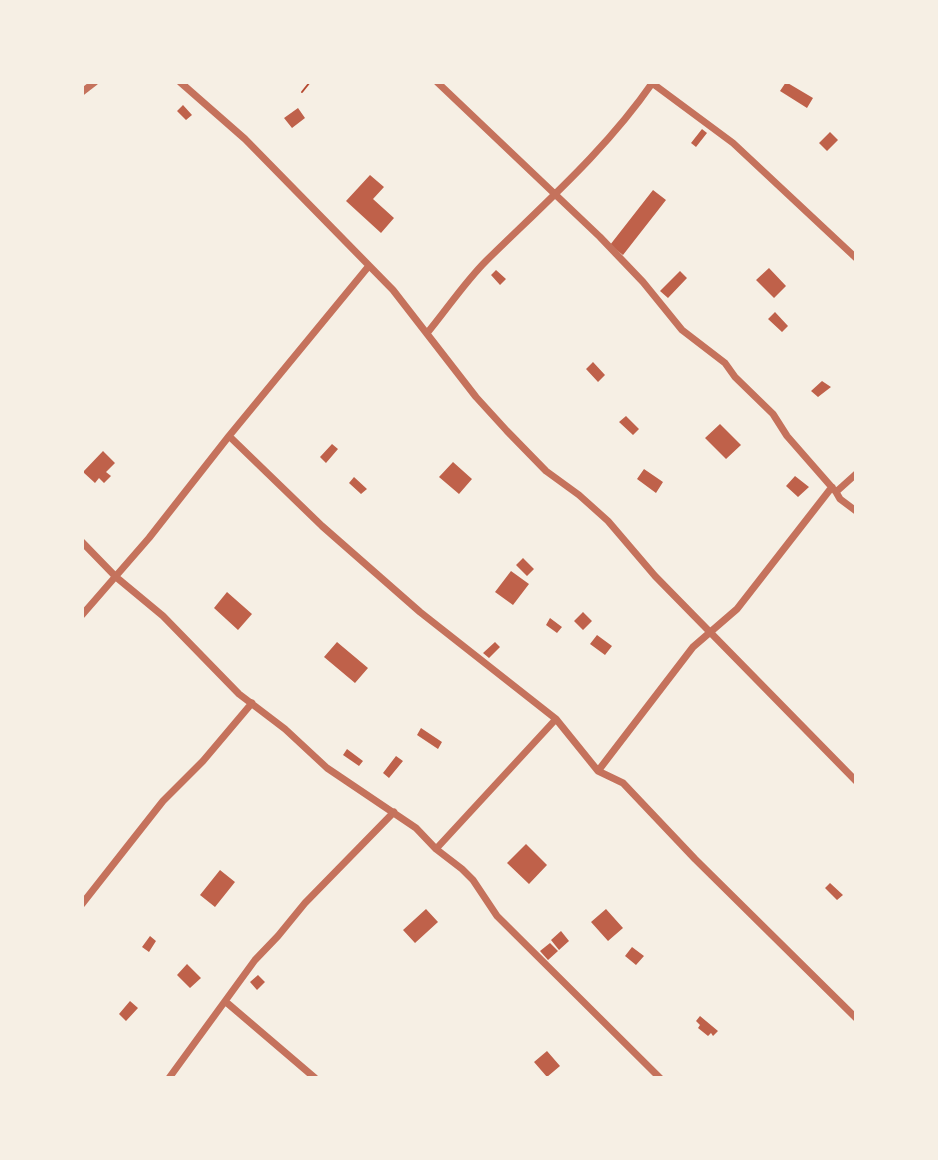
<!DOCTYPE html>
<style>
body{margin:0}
#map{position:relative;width:938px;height:1160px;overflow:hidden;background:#f6efe4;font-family:"Source Sans 3",sans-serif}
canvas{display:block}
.frame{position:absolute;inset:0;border:84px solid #f6efe4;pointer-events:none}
</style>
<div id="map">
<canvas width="938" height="1160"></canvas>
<div class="frame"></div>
</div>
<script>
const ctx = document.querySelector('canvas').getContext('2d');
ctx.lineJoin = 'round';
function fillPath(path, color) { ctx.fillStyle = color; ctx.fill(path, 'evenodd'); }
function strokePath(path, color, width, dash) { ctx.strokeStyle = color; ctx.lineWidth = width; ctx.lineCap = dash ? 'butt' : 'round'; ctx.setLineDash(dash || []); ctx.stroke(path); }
fillPath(new Path2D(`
 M 786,82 L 813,98 L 807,108 L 780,91 Z
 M 183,105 L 192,115 L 186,120 L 177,111 Z
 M 298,108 L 305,118 L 292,128 L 284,118 Z
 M 702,129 L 707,133 L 696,147 L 691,143 Z
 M 830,132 L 838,140 L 827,151 L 819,143 Z
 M 370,175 L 384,187 L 373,199 L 394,218 L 381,233 L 346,201 Z
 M 653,190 L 666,200 L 623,255 L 610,245 Z
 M 769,268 L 786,286 L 774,298 L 756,280 Z
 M 496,270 L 506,279 L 500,285 L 491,275 Z
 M 680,271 L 687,278 L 668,298 L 660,291 Z
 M 775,312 L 788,326 L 782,332 L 768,319 Z
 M 593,362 L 605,375 L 598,382 L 586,369 Z
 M 822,381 L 831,387 L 818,397 L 811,391 Z
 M 626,416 L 639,429 L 633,435 L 619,422 Z
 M 720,424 L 741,445 L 726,459 L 705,438 Z
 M 332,444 L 338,449 L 326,463 L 320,457 Z
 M 103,451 L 115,463 L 106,472 L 111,476 L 104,483 L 99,478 L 95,483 L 83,472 Z
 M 453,462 L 472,479 L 459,494 L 439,477 Z
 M 644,469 L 663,482 L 656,493 L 637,479 Z
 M 795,476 L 809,487 L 798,497 L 786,486 Z
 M 354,477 L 367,489 L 361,494 L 349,483 Z
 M 523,558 L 534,569 L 527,576 L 516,565 Z
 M 511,571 L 529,584 L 513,605 L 495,592 Z
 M 227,592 L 252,614 L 238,630 L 214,608 Z
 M 583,612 L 592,621 L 583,630 L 574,621 Z
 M 550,618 L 562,627 L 557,633 L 546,625 Z
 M 597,635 L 612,646 L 605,655 L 590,644 Z
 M 337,642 L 368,668 L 355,683 L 324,657 Z
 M 495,642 L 500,647 L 489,658 L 483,653 Z
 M 421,728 L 442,742 L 438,749 L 417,735 Z
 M 347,749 L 363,761 L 359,766 L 343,755 Z
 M 396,756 L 403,761 L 389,778 L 383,773 Z
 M 526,844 L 547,865 L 529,884 L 507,863 Z
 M 220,870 L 235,882 L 215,907 L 200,895 Z
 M 830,883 L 843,895 L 837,900 L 825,888 Z
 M 426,909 L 438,922 L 415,943 L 403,930 Z
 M 606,909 L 623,928 L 608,941 L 591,922 Z
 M 561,931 L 569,941 L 559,950 L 551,940 Z
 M 150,936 L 156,941 L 149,952 L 142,947 Z
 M 550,943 L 558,951 L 548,960 L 540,951 Z
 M 632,947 L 644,956 L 636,965 L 625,956 Z
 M 187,964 L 201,978 L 190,988 L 177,975 Z
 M 258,975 L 265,982 L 257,990 L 250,982 Z
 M 130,1001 L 138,1008 L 126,1021 L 119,1014 Z
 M 700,1016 L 718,1031 L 713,1036 L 711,1033 L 708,1036 L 698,1028 L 700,1025 L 696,1021 Z
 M 547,1051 L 560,1066 L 547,1077 L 534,1062 Z`), '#bf614a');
strokePath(new Path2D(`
 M 302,92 L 310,82`), '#b5482f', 2);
strokePath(new Path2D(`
 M 180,82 L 245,139 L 393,290 L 476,397 L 507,431 L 546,471 L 579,495 L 608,521 L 655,576 L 856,781
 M 437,82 L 600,237 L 643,282 L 682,330 L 725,363 L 735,377 L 773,414 L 787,436 L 836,492
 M 652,83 L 733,143 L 856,258
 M 82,92 L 95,82
 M 428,332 C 447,309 465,282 486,261 C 544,204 606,150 653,82
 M 229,436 L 322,526 L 420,612 L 556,719 L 598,771 L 623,783 L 695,859 L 856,1018
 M 856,474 L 836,492 L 840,499 L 856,511
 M 82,542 L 116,577 L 163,616 L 239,694 L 285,729 L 327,768 L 416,828 L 436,849 L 462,869 L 473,880 L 497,916 L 660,1078
 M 82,615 L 149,538 L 229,436 L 368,267
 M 598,771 L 693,647 L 737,609 L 832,487
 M 436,849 L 556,719
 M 82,904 L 163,801 L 203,761 L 252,703
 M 226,1002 L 315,1078
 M 169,1078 L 255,960 L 278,936 L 305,903 L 394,812`), '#c5725c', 7);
</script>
